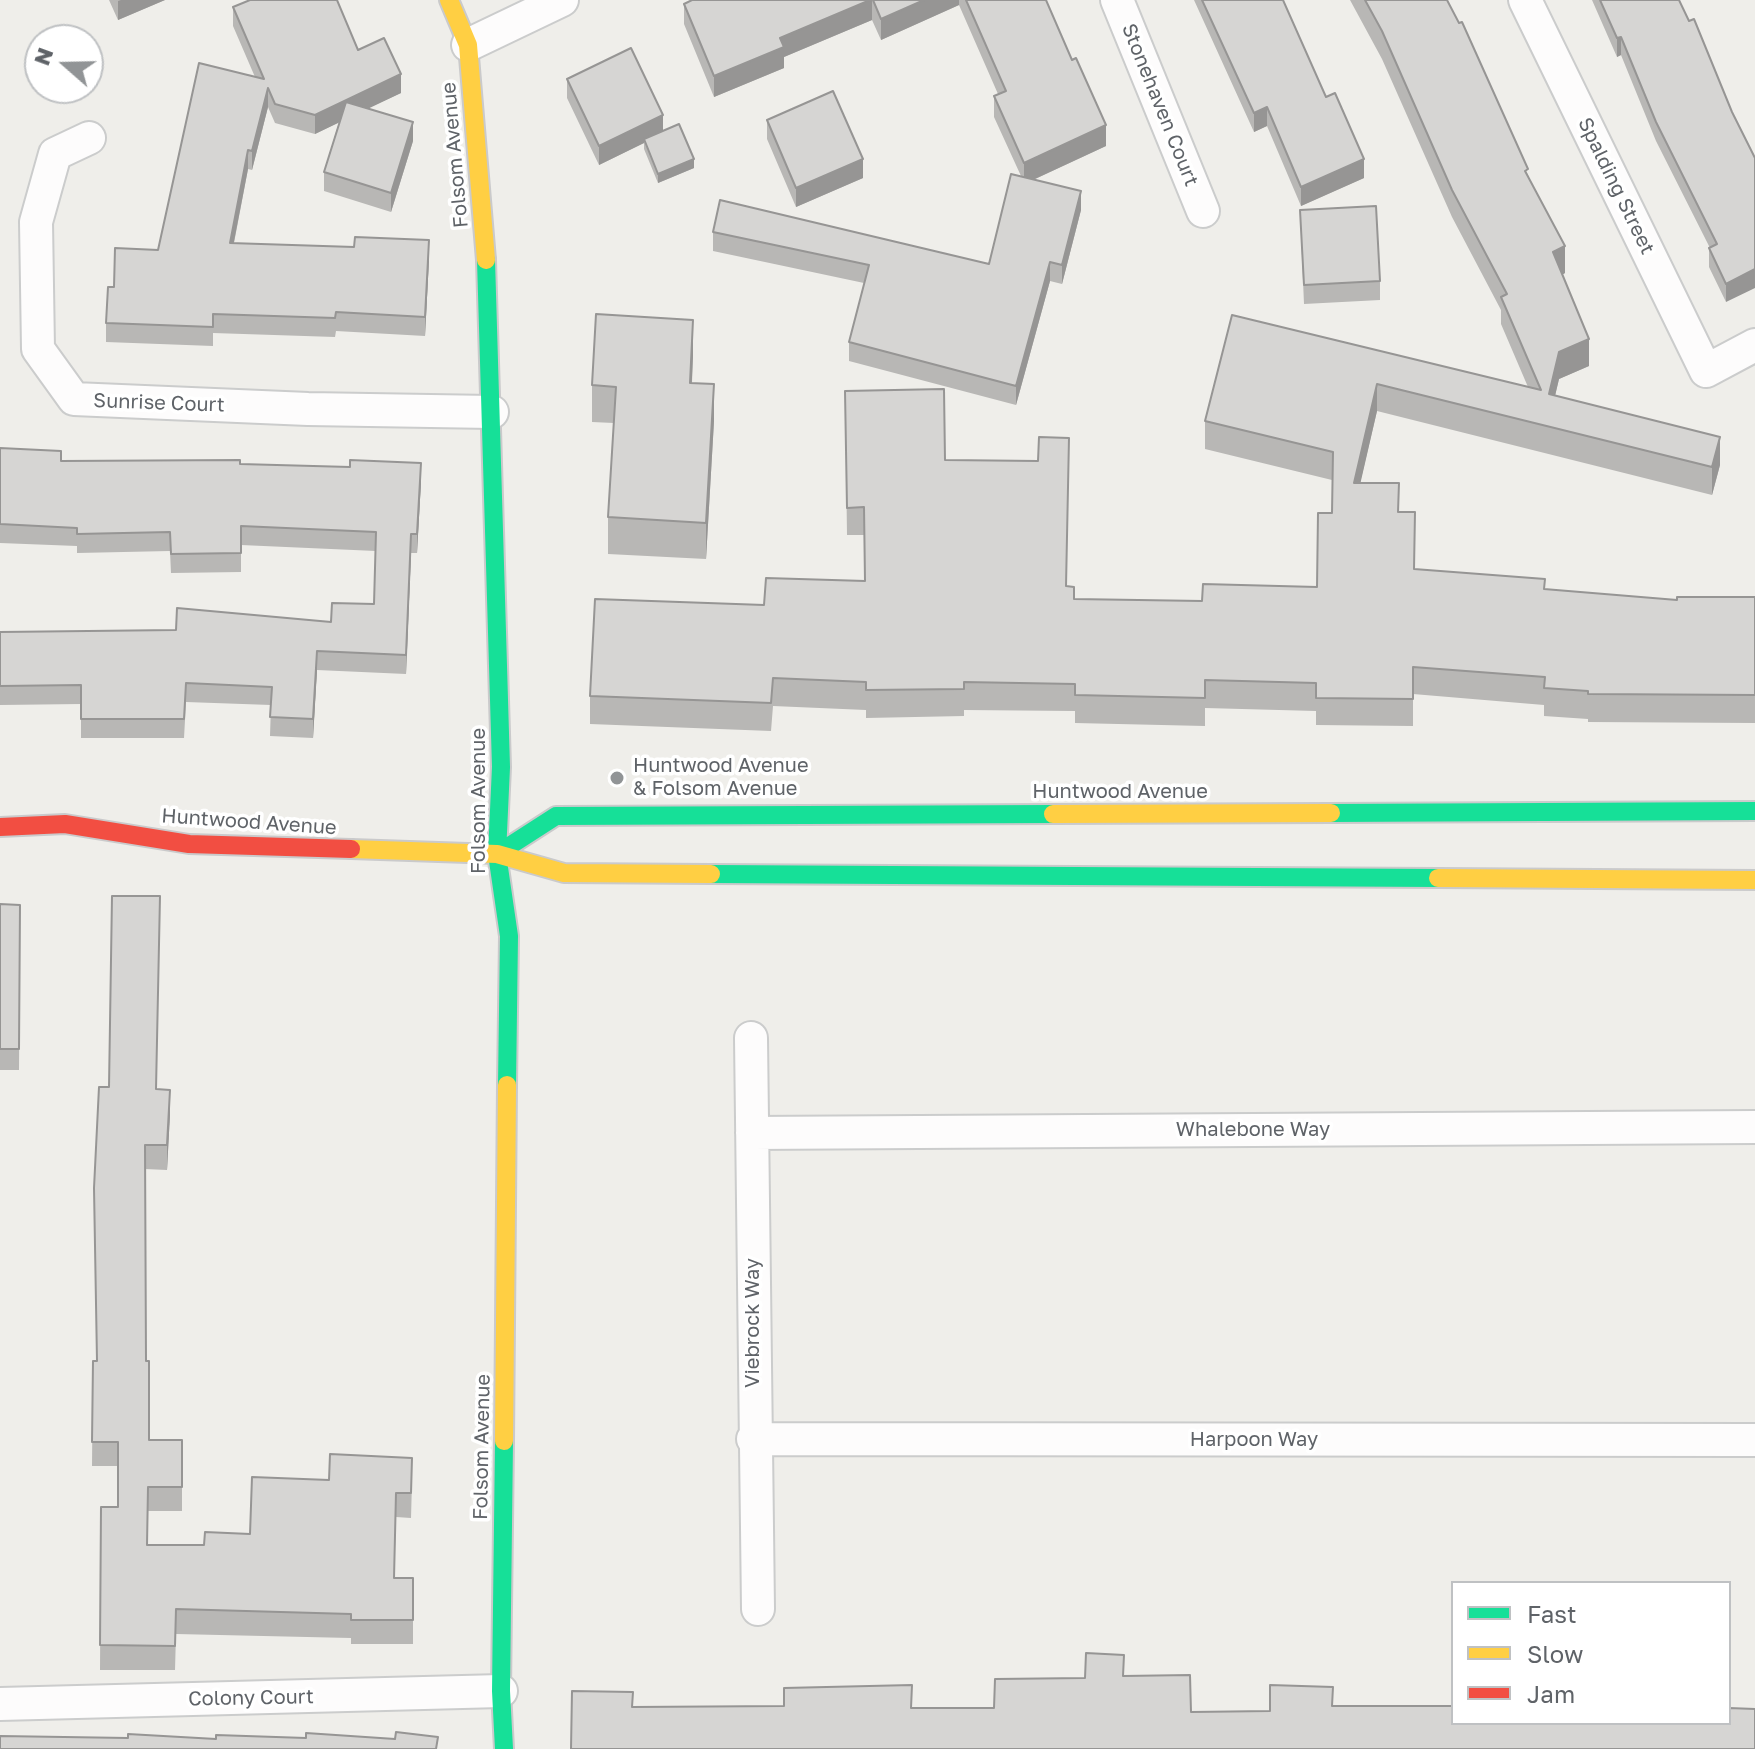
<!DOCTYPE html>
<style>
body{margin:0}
#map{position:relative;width:1755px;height:1749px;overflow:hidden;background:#efeeea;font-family:"Golos Text",sans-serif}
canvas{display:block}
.legend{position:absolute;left:1451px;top:1581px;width:280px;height:144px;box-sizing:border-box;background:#fff;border:2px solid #bfc1c3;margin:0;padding:10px 14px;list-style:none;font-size:24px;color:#5f6368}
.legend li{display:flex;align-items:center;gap:16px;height:40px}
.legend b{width:40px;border:2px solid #bfc1c3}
.north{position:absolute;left:24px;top:24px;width:80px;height:80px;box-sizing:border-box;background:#fff;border:2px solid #bfc1c3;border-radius:50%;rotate:290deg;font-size:22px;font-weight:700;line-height:32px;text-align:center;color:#5f6368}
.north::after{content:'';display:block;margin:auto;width:28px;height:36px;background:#919496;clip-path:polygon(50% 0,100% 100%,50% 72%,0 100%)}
</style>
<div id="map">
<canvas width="1755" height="1749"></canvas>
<ul class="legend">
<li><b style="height:10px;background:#16e098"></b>Fast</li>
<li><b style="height:10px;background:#ffcf43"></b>Slow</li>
<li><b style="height:10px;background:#f24e42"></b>Jam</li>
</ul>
<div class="north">N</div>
</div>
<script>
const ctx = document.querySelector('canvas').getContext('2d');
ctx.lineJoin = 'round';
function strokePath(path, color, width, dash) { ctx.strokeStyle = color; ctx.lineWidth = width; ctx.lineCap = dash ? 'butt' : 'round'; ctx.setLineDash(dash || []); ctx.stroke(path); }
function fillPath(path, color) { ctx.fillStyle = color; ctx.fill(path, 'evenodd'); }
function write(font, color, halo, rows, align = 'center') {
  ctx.font = font + ' "Golos Text",sans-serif'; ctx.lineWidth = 7; ctx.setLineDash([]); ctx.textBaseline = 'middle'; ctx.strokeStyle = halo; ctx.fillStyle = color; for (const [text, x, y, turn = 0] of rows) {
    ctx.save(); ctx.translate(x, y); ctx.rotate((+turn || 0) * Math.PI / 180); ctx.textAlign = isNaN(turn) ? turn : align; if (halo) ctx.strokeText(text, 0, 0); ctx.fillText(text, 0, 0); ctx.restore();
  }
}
const street = new Path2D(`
 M 1117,0 L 1203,211
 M 1525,0 L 1706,371 L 1755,345
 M 468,45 L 562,0
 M 89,138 L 55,154 L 36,222 L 38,349 L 74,399 L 308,409 L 492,412
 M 751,1038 L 758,1609
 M 752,1133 L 1755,1127
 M 753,1439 L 1755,1440
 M 0,1704 L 501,1691`);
const fast = new Path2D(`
 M 486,260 L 501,767 L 497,854 L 509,936 L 507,1085
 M 1331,813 L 1755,811
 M 497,854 L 556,816 L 1053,814
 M 711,874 L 1438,878
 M 504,1441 L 501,1691 L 504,1749`);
const slow = new Path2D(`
 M 449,0 L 468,45 L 486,260
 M 1053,814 L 1331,813
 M 351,849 L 497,854 L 564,873 L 711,874
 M 1438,878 L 1755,880
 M 504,1441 L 507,1085`);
const jam = new Path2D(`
 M 0,827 L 65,824 L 189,844 L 351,849`);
strokePath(street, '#cbcccc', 36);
strokePath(fast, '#cacacb', 22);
strokePath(slow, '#cacacb', 22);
strokePath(jam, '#cacacb', 22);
strokePath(street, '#fdfcfc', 32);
strokePath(fast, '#16e098', 18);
strokePath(slow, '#ffcf43', 18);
strokePath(jam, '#f24e42', 18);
fillPath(new Path2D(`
 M 109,0 L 165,0 L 118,20 Z
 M 692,0 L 1046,0 L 1106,146 L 1033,180 L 1081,210 L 1062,284 L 1050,281 L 1016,405 L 849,361 L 849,342 L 864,283 L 713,251 L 713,232 L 989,264 L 1021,176 L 994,117 L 994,96 L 998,94 L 959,5 L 881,40 L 872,20 L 784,57 L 784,68 L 714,97 L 684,24 L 684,4 Z
 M 1194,0 L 1283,0 L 1326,97 L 1364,178 L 1301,206 L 1267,126 L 1254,132 Z
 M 1350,0 L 1447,0 L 1528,175 L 1565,273 L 1562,275 L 1589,366 L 1559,379 L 1555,395 L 1720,465 L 1712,495 L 1377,411 L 1360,483 L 1399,512 L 1415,569 L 1545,590 L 1677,600 L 1755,597 L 1755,723 L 1588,722 L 1588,719 L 1544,716 L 1544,705 L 1413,694 L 1413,726 L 1316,725 L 1316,711 L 1205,708 L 1205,726 L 1075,723 L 1075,711 L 964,710 L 964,716 L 866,718 L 866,710 L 773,706 L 771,731 L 590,724 L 590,696 L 764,605 L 864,581 L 864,535 L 847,535 L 845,391 L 945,460 L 1066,586 L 1074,599 L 1202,601 L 1317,587 L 1332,513 L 1332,480 L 1205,449 L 1205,421 L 1232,315 L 1528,387 L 1501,324 L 1501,310 L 1452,217 L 1382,59 Z
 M 1592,0 L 1679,0 L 1732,112 L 1726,302 L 1709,267 L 1709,248 L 1710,248 L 1656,141 L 1621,55 L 1617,57 Z
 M 233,7 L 358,50 L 401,93 L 368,108 L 413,141 L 391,212 L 324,191 L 324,172 L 339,122 L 315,134 L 275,123 L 268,107 L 252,170 L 248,169 L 234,243 L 429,259 L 425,336 L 336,331 L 335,337 L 213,333 L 213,346 L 106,342 L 106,323 L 114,287 L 158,250 L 255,77 L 233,26 Z
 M 567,79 L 663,131 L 694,168 L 658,183 L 644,149 L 644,143 L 599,165 L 567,98 Z
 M 767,120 L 863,178 L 796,207 L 767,139 Z
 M 1300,210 L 1380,281 L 1380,300 L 1304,304 Z
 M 693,356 L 692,383 L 714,421 L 706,559 L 608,554 L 608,517 L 614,423 L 592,422 L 592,385 Z
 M 0,448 L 61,461 L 240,464 L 421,482 L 417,553 L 411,553 L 406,674 L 317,670 L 313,738 L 270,736 L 271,705 L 186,702 L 184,738 L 81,738 L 81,704 L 0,705 L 0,632 L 176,630 L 331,622 L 374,604 L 376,551 L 241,545 L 241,572 L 171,573 L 170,551 L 77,553 L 77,546 L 0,543 Z
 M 0,904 L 20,905 L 19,1070 L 0,1070 Z
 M 157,1089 L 170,1114 L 167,1170 L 145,1169 L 146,1361 L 149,1440 L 182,1440 L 182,1511 L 148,1511 L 148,1545 L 204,1545 L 250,1534 L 412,1482 L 411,1518 L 396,1517 L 394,1578 L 413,1578 L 413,1644 L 351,1644 L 351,1638 L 176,1634 L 175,1670 L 100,1670 L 101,1507 L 118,1507 L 118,1466 L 92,1466 L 93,1361 L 97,1361 Z`), '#b8b7b5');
fillPath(new Path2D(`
 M 121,0 L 165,0 L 118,20 L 118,1 Z
 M 870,0 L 872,0 L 872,20 L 784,57 L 784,68 L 714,97 L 714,76 L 780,38 Z
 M 924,0 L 959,0 L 959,5 L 881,40 L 881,19 Z
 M 1621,37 L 1621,55 L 1617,57 L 1617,38 Z
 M 401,74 L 401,93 L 315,134 L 315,115 Z
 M 268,88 L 268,107 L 252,170 L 252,151 Z
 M 1267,107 L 1267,126 L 1254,132 L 1254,113 Z
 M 663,115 L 663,134 L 644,139 L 644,143 L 599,165 L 599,146 Z
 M 413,122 L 413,141 L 391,212 L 391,193 Z
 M 1106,125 L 1106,146 L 1024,184 L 1024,163 Z
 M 248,150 L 248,169 L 230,262 L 230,243 Z
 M 694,159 L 694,168 L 658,183 L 658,174 Z
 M 863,159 L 863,178 L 796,207 L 796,188 Z
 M 1364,159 L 1364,178 L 1301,206 L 1301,187 Z
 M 1081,191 L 1081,210 L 1062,284 L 1062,265 Z
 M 429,240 L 429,259 L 425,336 L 425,317 Z
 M 1565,246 L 1565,273 L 1553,280 L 1553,252 Z
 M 1050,262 L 1050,281 L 1016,405 L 1016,386 Z
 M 1755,269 L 1755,288 L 1726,302 L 1726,284 Z
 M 693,320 L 693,356 L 690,419 L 690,383 Z
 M 1589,339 L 1589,366 L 1559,379 L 1549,422 L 1549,394 L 1559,352 Z
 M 714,384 L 714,421 L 706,559 L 706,523 Z
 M 1377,384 L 1377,411 L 1354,511 L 1354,483 Z
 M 1720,437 L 1720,465 L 1712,495 L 1712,467 Z
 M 421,463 L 421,482 L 417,553 L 417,534 Z
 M 411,534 L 411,553 L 406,674 L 406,655 Z
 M 317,651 L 317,670 L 313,738 L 313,719 Z
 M 170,1090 L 170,1114 L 167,1170 L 167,1145 Z`), '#969594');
const building = new Path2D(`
 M 250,0 L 337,0 L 358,50 L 384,38 L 401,74 L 315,115 L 275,104 L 268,88 L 252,151 L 248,150 L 230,243 L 354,247 L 355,237 L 429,240 L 425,317 L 336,312 L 335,318 L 213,314 L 213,327 L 106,323 L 108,287 L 114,287 L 115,248 L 158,250 L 199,63 L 264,79 L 233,7 Z
 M 692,0 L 870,0 L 780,38 L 784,47 L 714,76 L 684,4 Z
 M 873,0 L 924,0 L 881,19 Z
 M 966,0 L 1046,0 L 1072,60 L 1076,58 L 1106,125 L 1024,163 L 994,96 L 1006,91 Z
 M 1202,0 L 1283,0 L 1326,97 L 1335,93 L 1364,159 L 1301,187 L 1267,107 L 1254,113 Z
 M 1365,0 L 1447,0 L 1459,23 L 1462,22 L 1528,169 L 1525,171 L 1565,246 L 1553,252 L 1589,339 L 1559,352 L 1549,394 L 1720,437 L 1712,467 L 1377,384 L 1354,483 L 1399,483 L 1398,512 L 1415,512 L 1414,569 L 1545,579 L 1544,589 L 1677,600 L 1677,597 L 1755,597 L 1755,695 L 1588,694 L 1588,691 L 1544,688 L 1545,677 L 1413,667 L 1413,699 L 1316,698 L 1316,683 L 1205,680 L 1205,698 L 1075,695 L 1075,684 L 964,682 L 964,689 L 866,690 L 866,682 L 773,678 L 771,703 L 590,696 L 595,599 L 764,605 L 766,578 L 865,581 L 864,507 L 847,508 L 845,391 L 944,389 L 945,460 L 1038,461 L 1039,437 L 1069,438 L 1066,586 L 1074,587 L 1074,599 L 1202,601 L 1203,584 L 1317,587 L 1318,513 L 1332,513 L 1333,452 L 1205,421 L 1232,315 L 1541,390 L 1501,297 L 1507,294 L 1452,190 L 1382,31 Z
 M 1600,0 L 1679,0 L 1689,21 L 1694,19 L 1732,112 L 1755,158 L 1755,269 L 1726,284 L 1709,248 L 1717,244 L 1656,122 L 1621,37 L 1617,38 Z
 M 631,48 L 663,115 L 599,146 L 567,79 Z
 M 833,91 L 863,159 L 796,188 L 767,120 Z
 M 346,102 L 413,122 L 391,193 L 324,172 Z
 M 679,124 L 694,159 L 658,174 L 644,139 Z
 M 1011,174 L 1081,191 L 1062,265 L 1050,262 L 1016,386 L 849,342 L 869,265 L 713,232 L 720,200 L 989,264 Z
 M 1376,206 L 1380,281 L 1304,285 L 1300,210 Z
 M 596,314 L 693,320 L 690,383 L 714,384 L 706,523 L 608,517 L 616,387 L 592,385 Z
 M 0,448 L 61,451 L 61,461 L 240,460 L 240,464 L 350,467 L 350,460 L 421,463 L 417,534 L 411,534 L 406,655 L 317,651 L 313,719 L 270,717 L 272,687 L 186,683 L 184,719 L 81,719 L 81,685 L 0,686 L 0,632 L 176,630 L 177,608 L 331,622 L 332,603 L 374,604 L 376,532 L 241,526 L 241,553 L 171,554 L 170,532 L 77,534 L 77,528 L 0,524 Z
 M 112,896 L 160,896 L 156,1089 L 170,1090 L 167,1145 L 145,1145 L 146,1361 L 149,1361 L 149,1440 L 182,1440 L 182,1487 L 148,1487 L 147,1545 L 204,1545 L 205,1532 L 250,1534 L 252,1477 L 329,1480 L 330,1454 L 412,1458 L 411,1493 L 396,1493 L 394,1578 L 413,1578 L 413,1620 L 351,1620 L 351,1614 L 176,1609 L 175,1646 L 100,1645 L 101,1507 L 118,1507 L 118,1442 L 92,1442 L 93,1361 L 97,1361 L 94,1188 L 99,1087 L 109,1087 Z
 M 0,904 L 20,905 L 19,1049 L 0,1049 Z
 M 1086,1653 L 1124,1655 L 1123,1676 L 1190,1675 L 1191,1712 L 1270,1711 L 1270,1685 L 1333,1687 L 1332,1706 L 1453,1706 L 1453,1723 L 1729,1723 L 1729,1708 L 1755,1709 L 1755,1749 L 571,1749 L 572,1691 L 633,1692 L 632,1707 L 784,1706 L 784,1688 L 912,1685 L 911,1708 L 994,1708 L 995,1679 L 1085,1678 Z
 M 396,1732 L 438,1737 L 436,1749 L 0,1749 L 0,1736 L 128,1738 L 128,1734 L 216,1739 L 216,1735 L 306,1738 L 306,1733 L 395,1739 Z`);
fillPath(building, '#d6d5d3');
strokePath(building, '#969594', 2);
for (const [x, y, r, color] of [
 [617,778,8,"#919496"]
]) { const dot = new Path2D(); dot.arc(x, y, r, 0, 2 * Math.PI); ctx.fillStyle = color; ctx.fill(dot); strokePath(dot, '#fff', 3); }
write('20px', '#5f6368', '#fff', [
 ["Stonehaven Court",1160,105,68],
 ["Folsom Avenue",455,155,-95],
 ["Spalding Street",1616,186,64],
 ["Sunrise Court",159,403,2],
 ["Huntwood Avenue",1120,792],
 ["Folsom Avenue",479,801,-90],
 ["Huntwood Avenue",249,822,4],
 ["Whalebone Way",1253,1130],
 ["Viebrock Way",753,1323,-90],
 ["Harpoon Way",1254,1440],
 ["Folsom Avenue",482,1447,-89],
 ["Colony Court",251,1698,-1]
]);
write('20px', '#5f6368', '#fff', [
 ["Huntwood Avenue",633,766],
 ["& Folsom Avenue",633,789]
], 'left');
</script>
